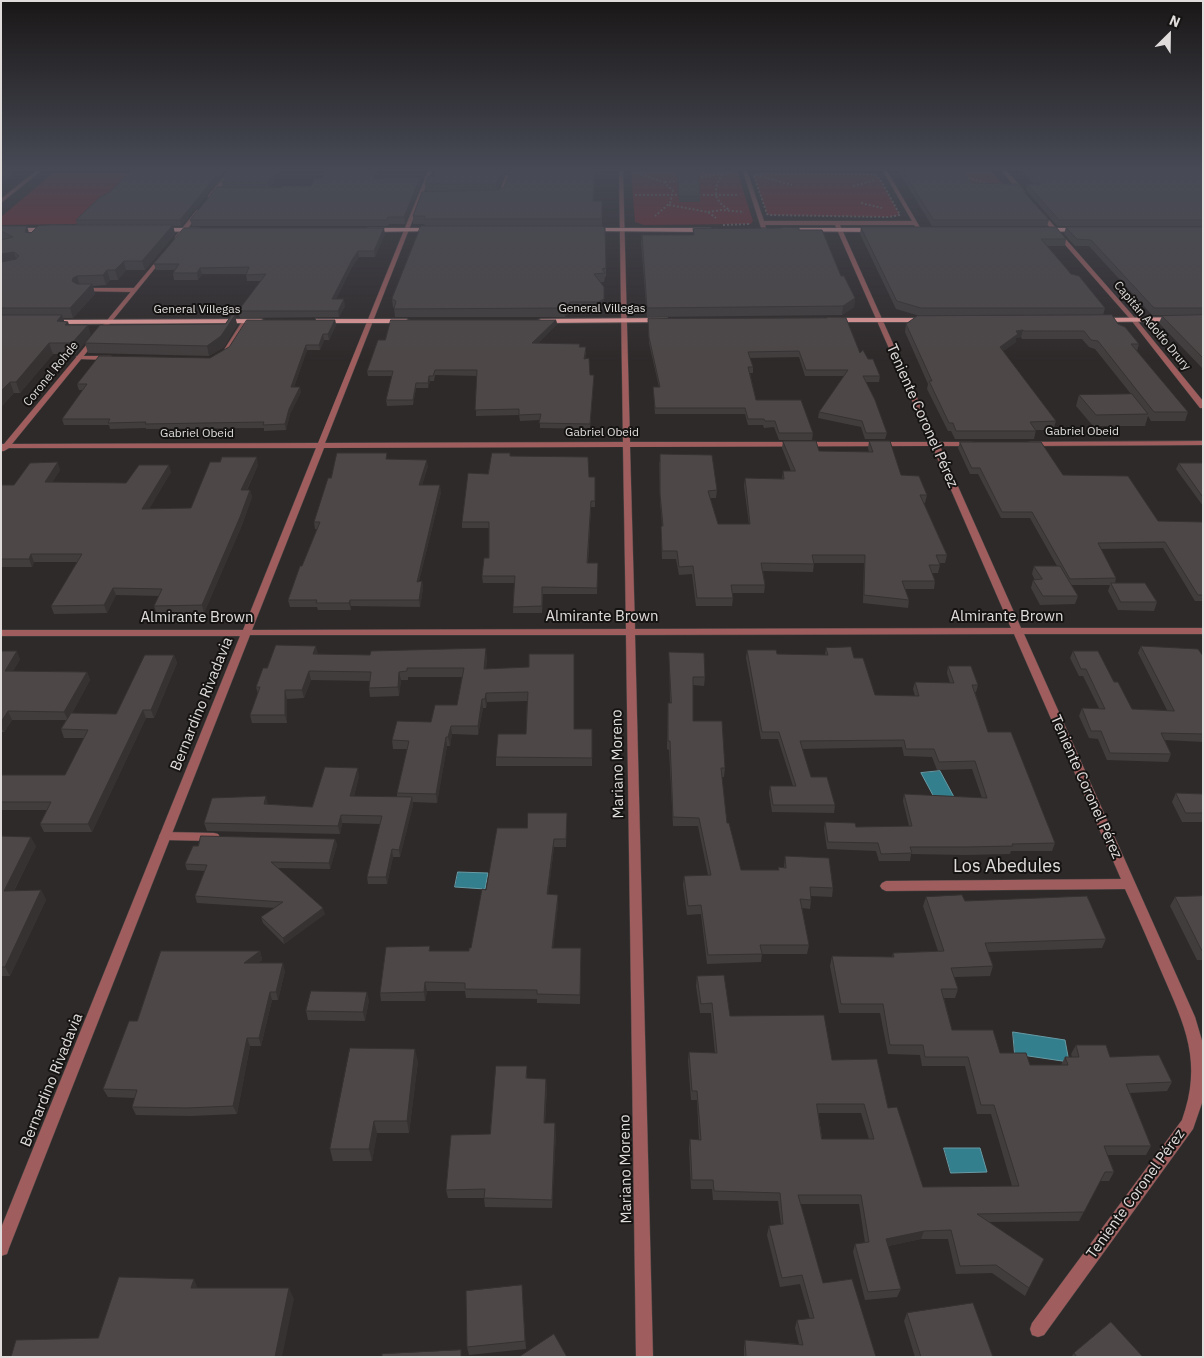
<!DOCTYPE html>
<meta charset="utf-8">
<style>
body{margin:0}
#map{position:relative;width:1204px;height:1358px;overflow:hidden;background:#2f2a2a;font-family:"IBM Plex Sans",sans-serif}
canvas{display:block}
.frame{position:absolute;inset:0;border:2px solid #e0dcdc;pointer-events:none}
.north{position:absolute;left:1144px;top:10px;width:50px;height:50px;-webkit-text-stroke:4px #161313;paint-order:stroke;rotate:23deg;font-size:14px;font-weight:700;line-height:20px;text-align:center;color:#e0dcdc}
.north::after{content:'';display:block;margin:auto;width:18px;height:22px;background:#e0dcdc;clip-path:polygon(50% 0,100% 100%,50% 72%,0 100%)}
</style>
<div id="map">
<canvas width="1204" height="1358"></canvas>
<div class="frame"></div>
<div class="north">N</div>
</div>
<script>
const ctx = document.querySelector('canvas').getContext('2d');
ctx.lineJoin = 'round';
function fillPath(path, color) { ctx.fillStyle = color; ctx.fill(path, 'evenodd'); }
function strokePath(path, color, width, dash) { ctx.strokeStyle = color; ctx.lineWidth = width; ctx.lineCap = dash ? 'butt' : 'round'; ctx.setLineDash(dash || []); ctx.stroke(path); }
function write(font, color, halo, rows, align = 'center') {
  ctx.font = font + ' "IBM Plex Sans",sans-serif'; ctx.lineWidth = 4; ctx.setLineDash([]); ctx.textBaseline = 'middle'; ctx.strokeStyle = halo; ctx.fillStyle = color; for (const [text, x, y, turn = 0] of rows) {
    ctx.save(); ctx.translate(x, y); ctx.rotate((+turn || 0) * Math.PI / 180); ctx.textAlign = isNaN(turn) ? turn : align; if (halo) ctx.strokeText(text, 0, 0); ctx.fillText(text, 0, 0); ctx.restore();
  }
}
fillPath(new Path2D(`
 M 737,171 L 753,221 L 751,224 L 644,225 L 635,222 L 631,171 Z
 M 940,171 L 991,171 L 1006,189 L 948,189 Z
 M 53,173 L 129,173 L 76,224 L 1,225 L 1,217 Z
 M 763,173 L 874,174 L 880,179 L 900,215 L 888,217 L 769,215 L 767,214 L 754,176 L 756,174 Z`), '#7d262b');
const water = new Path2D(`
 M 940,771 L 954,797 L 935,799 L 921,773 Z
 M 458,872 L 488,873 L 485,889 L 455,887 Z
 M 1013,1032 L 1065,1040 L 1069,1062 L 1015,1054 Z
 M 944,1148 L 980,1148 L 987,1172 L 951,1173 Z`);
fillPath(water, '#337f8d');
strokePath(water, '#679ba5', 1);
const lane = new Path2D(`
 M 506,175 L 510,176 L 503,193 L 494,195 L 494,193 L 499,192 Z
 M 81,288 L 134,288 L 137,290 L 134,292 L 79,291 L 79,289 Z
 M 243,320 L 248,321 C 242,331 230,359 218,358 L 217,357 L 222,353 Z
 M 77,356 L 111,356 L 114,358 L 111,360 L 79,359 L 76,357 Z
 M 165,832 L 214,833 L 218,834 L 220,837 L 218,840 L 214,841 L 165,840 L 161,839 L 159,836 L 161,833 Z`);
const street = new Path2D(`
 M 36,171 L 41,171 L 1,203 L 1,199 Z
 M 229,171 L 234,171 L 212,198 L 208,198 L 208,196 Z
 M 428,171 L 432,171 L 325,443 L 623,442 L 619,171 L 623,171 L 630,442 L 930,442 L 835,225 L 765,225 L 767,230 L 762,231 L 743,171 L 747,171 L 764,221 L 912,221 L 883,171 L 887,171 L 921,229 L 917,229 L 914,225 L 840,225 L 937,442 L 972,442 L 976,444 L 972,446 L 940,446 L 1021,628 L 1203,628 L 1203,634 L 1024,634 L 1195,1017 L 1203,1044 L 1203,1100 L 1193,1129 L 1044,1335 L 1038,1337 L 1032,1335 L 1030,1329 L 1032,1323 L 1182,1120 C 1203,1062 1185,1026 1162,973 C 1150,945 1138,917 1125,889 L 886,891 L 882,889 L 880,886 L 882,883 L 886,881 L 1121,879 L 1014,634 L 635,635 L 653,1357 L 636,1357 L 626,635 L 250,635 L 9,1248 L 7,1254 L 1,1256 L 1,1228 L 240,636 L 1,636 L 1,630 L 243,630 L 316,448 L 9,448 L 4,451 L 1,451 L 1,444 L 4,444 L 163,253 L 165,254 L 165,256 L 12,444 L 318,443 ZM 932,446 L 1011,628 L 635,629 L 630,447 ZM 623,447 L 626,629 L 252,630 L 324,448 Z
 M 1002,171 L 1007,171 L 1025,192 L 1025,194 L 1021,194 Z
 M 197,210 L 202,211 L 179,239 L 175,239 L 175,237 Z
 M 1038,212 L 1042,212 L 1135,318 L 1203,401 L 1203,408 L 1200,408 L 1131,320 L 1038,214 Z
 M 1203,441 L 1203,445 L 1029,446 L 1025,444 L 1029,442 Z`);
const primary = new Path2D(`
 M 1,228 L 50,228 L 53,230 L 50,232 L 1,232 Z
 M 198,228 L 200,229 L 200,231 L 158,232 L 155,230 L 158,228 Z
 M 435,228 L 438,230 L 437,231 L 368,232 L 365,230 L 368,228 Z
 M 588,228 L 710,228 L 713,230 L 710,232 L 586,231 L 585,230 Z
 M 783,228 L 875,228 L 878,230 L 875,232 L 781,231 L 780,230 Z
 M 1083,228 L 1086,230 L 1085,231 L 1043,232 L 1040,230 L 1043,228 Z
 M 1203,317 L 1203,321 L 1099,322 L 1095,320 L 1099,318 Z
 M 664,318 L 667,318 L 667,322 L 541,323 L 537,321 L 541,319 Z
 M 828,318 L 929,318 L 933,320 L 929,322 L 828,322 Z
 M 261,319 L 265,321 L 264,323 L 51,324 L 47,322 L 51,320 Z
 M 316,319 L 406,319 L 410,321 L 406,323 L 316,323 Z`);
strokePath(lane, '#4b4646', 1);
strokePath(street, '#4b4646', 1);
strokePath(primary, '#4b4646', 2);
strokePath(new Path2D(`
 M 633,172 L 664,182 L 673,191 L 670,203 L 655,216
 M 763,173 L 874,174 L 880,179 L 900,215 L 888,217 L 769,215 L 767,214 L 754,176 Z
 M 723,174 C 712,189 713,201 730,210
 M 760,176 L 792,185
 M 964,177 L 994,185
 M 697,178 L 734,171
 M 665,182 L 681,181
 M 853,186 L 876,180
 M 635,195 L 678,195
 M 699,195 L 739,195
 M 861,203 L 882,208
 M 669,205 L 708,212 L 716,218
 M 708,212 L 722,210 L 744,212
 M 723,225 L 749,224`), '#7a7575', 2, [2, 2]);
fillPath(lane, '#9f5e5d');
fillPath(street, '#9f5e5d');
fillPath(primary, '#f1a19f');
fillPath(new Path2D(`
 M 131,171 L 226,172 L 181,226 L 173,226 L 175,234 L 145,270 L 126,270 L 118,280 L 110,280 L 106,285 L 93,286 L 95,294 L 73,318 L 63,318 L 64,321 L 68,322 L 76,354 L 53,354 L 20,393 L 14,393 L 1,407 L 1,240 L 2,240 L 1,239 L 1,226 L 31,233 L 77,225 L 76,220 L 110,192 Z
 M 280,171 L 270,188 L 311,186 L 378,176 L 377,178 L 420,178 L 421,184 L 405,224 L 389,224 L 388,226 L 192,226 L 190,220 L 223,187 L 222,182 Z
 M 436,171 L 602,171 L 602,174 L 595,176 L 594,201 L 602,201 L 602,226 L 425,226 L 424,224 L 413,224 L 413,216 L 442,191 L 426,191 L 425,184 L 435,176 ZM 506,173 L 509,175 L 504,187 L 498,190 Z
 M 677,171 L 698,171 L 700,196 L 700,202 L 679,202 Z
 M 898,171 L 961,171 L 972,183 L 1049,220 L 1047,226 L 932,226 Z
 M 1022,171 L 1203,171 L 1203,226 L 1057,226 L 1026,190 L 1027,184 L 1033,184 Z
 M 861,227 L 1066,239 L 1065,246 L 1047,246 L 1071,274 L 1105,308 L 1103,315 L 920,316 L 896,309 L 860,234 Z
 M 1066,227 L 1203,227 L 1203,369 L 1159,323 L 1162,316 L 1183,316 L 1152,315 L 1089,246 L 1075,246 L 1064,234 Z
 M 693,229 L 799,230 L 841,276 L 855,298 L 854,307 L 842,315 L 647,317 L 641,242 L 642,235 L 693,235 Z
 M 385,234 L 375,257 L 359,257 L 352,267 L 336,299 L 345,306 L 339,317 L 240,318 L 238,311 L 261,281 L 247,281 L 246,274 L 202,274 L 198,280 L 174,280 L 173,273 L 175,270 L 156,270 L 154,264 Z
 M 606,268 L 606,276 L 605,277 L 604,282 L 600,282 L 604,308 L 598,311 L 570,311 L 565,317 L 395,317 L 394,308 L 393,307 L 392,299 Z
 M 235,315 L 237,325 L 224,347 L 209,356 L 88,353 L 85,343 L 225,324 Z
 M 648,319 L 860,353 L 868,359 L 880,376 L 879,382 L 866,382 L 887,433 L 885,439 L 865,439 L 861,427 L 818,418 L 819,412 L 844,376 L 805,376 L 799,357 L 750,358 L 753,367 L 753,373 L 750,373 L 756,400 L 813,433 L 812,440 L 779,440 L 774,427 L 764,428 L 763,425 L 748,425 L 745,414 L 655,414 L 653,387 L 659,387 L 649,343 Z
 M 335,320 L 336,325 L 329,340 L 324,340 L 320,350 L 307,350 L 294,387 L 301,392 L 290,414 L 286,430 L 264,431 L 264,428 L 146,429 L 146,428 L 110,429 L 109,425 L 64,425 L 62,419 L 83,390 L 79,390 L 77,384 L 210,358 Z
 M 556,320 L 557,324 L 538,343 L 580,347 L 586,352 L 585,359 L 590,375 L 594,375 L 590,429 L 540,428 L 540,420 L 520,421 L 519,415 L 476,416 L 477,376 L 435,375 L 434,381 L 430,381 L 428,388 L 416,388 L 413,405 L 387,406 L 386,400 L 392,376 L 368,376 L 367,371 L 385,340 Z
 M 906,324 L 1118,324 L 1139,344 L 1137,351 L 1188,412 L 1185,421 L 1151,421 L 1148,416 L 1145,426 L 1093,426 L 1076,406 L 1079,395 L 1131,394 L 1095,349 L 1089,347 L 1082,339 L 1022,339 L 1021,337 L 1016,338 L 1016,342 L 1003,351 L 1056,421 L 1053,430 L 1036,430 L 1034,439 L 955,439 L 951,431 L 948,431 L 927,389 L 928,384 L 905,332 Z
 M 783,441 L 819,451 L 869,452 L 868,448 L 869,441 L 901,475 L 927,495 L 925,503 L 924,503 L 947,555 L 945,563 L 939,563 L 940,565 L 938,573 L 932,573 L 935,581 L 934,589 L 905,589 L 909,600 L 908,608 L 863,603 L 864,563 L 814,563 L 813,572 L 763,571 L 765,585 L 764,593 L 732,593 L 733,598 L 732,606 L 696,606 L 692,574 L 679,575 L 676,559 L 662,559 L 661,534 L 661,526 L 662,526 L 660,501 L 659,462 L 717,490 L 716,498 L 710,498 L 718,524 L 749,524 L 744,486 L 745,478 L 782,479 L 783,471 L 791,471 L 782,448 Z
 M 960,442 L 1063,475 L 1158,521 L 1203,522 L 1203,601 L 1195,601 L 1163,548 L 1101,549 L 1116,578 L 1115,583 L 1157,602 L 1154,611 L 1118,610 L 1108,591 L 1110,585 L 1071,585 L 1078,596 L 1075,604 L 1040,605 L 1031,588 L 1033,580 L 1035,580 L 1032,574 L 1034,566 L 1057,566 L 1030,518 L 1001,518 L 978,474 L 970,474 L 958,448 Z
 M 511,456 L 589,477 L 595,477 L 595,507 L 591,507 L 588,563 L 598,563 L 597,594 L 543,594 L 542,613 L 513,613 L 514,583 L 483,583 L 482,576 L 489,558 L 489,528 L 462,528 L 462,522 L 488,474 Z
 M 388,459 L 428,466 L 422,485 L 441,492 L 419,581 L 422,581 L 423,588 L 420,607 L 351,606 L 351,610 L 318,610 L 317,607 L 290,607 L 288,600 L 302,566 L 317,529 L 315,529 L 314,522 L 331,478 Z
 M 1179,463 L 1203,463 L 1203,506 L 1176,469 Z
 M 258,465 L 247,490 L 250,490 L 252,497 L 242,525 L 204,613 L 157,614 L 154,606 L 159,596 L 116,595 L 107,613 L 54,614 L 51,606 L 78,562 L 34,562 L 32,567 L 1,567 L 1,486 L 14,485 L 60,470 L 52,482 L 126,483 L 171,472 L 149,509 L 191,508 Z
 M 1141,646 L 1203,656 L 1203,742 L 1165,740 L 1171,754 L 1168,762 L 1107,760 L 1098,739 L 1089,738 L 1079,716 L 1082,708 L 1099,708 L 1083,676 L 1079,676 L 1070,658 L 1073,651 L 1114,682 L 1132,709 L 1167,710 L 1138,653 Z
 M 826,648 L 854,658 L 875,695 L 915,696 L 913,689 L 915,682 L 950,683 L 947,673 L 948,666 L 978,685 L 976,692 L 975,692 L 988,732 L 1055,843 L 1052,851 L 1011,851 L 1010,854 L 965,855 L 911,854 L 910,861 L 879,861 L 876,851 L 827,849 L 824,829 L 825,822 L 856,827 L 909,826 L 903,801 L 904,794 L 982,798 L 972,769 L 937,770 L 932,757 L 904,756 L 902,747 L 802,749 L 811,777 L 835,805 L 834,813 L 772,812 L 769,793 L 770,786 L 793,786 L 778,739 L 761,739 L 746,658 L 747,650 L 777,654 L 825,655 Z
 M 1,651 L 20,659 L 13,671 L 87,672 L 90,680 L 72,713 L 116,714 L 174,655 L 177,663 L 154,718 L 146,718 L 92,832 L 44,832 L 40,824 L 47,810 L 1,810 L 1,775 L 65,775 L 84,738 L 64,738 L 61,729 L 66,720 L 12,720 L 4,732 L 1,732 Z
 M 669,652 L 705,677 L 704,686 L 693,685 L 693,721 L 725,768 L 724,777 L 722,777 L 727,823 L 741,870 L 778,870 L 778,867 L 784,868 L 785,856 L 833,888 L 832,897 L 811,896 L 811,900 L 810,909 L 802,908 L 809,945 L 807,954 L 762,954 L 761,962 L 707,964 L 701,914 L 687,915 L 683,885 L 684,876 L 708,875 L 698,826 L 673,826 L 669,750 L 667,749 L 668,703 L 670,703 Z
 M 317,654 L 487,657 L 486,669 L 529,667 L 574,729 L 592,729 L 592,766 L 496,766 L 496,757 L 526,734 L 527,701 L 487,702 L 486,708 L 483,708 L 478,735 L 452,734 L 450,746 L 447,746 L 437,803 L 413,802 L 413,805 L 400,857 L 393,857 L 387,884 L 368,884 L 367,877 L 380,824 L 342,823 L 340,834 L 207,831 L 204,823 L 267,804 L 312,807 L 359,776 L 354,796 L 397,797 L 397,793 L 407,749 L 393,749 L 392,740 L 431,722 L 457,705 L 462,677 L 408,677 L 408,680 L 401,680 L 399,696 L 370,697 L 369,688 L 370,681 L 311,680 L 304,698 L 287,699 L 287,723 L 252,723 L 250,715 L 258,694 L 256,687 Z
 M 1176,793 L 1203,794 L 1203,822 L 1182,822 L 1172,802 Z
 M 567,813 L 566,847 L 554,847 L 548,894 L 558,895 L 558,904 L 553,948 L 581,948 L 580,1004 L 537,1003 L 537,999 L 466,998 L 465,991 L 427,991 L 425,1001 L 381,1001 L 380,993 L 430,946 L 430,951 L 469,951 L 471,948 L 486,890 L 527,828 Z
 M 1,836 L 36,846 L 14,891 L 41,890 L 46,900 L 10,976 L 1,976 Z
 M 335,839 L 337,845 L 330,869 L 278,868 L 325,914 L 284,944 L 263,923 L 261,917 L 275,908 L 197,903 L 195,896 L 205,871 L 187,870 L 185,864 L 198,846 Z
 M 1203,896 L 1203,960 L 1197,960 L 1170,906 L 1175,897 Z
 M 926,897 L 965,901 L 1106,939 L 1102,948 L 988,952 L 993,966 L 990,976 L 954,977 L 958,989 L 955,998 L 944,998 L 952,1030 L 1000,1053 L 1030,1065 L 1061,1065 L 1065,1057 L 1072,1057 L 1071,1054 L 1076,1045 L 1110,1057 L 1172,1082 L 1167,1091 L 1130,1093 L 1151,1146 L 1146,1155 L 1107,1155 L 1114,1172 L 1109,1181 L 1100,1181 L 1079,1221 L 989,1222 L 1029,1288 L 1025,1296 L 992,1273 L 956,1274 L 948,1239 L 921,1239 L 888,1246 L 901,1289 L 897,1297 L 865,1300 L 853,1252 L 855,1244 L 865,1243 L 859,1204 L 800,1204 L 823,1283 L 876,1357 L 744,1357 L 744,1348 L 745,1340 L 799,1344 L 795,1328 L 797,1320 L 810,1319 L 800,1284 L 780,1287 L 767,1235 L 769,1226 L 781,1224 L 778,1201 L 713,1200 L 712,1189 L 691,1189 L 689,1148 L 690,1139 L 699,1140 L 697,1100 L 691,1100 L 688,1061 L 689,1052 L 715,1053 L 711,1013 L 700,1013 L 696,986 L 697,976 L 730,1016 L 832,1060 L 888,1108 L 923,1187 L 1012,1186 L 991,1114 L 977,1114 L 965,1066 L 922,1066 L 920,1055 L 888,1054 L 880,1013 L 839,1013 L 830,966 L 832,956 L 892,957 L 893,953 L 938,951 L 923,906 ZM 818,1113 L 861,1113 L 869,1139 L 822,1139 Z
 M 260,951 L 262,960 L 258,963 L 285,971 L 278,1000 L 272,1000 L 261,1046 L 250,1046 L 237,1114 L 191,1116 L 136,1115 L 132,1107 L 135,1098 L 108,1097 L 103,1089 L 137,1021 Z
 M 369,1000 L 365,1021 L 308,1020 L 306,1011 Z
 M 418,1061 L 409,1133 L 377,1133 L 372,1161 L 333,1161 L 330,1149 Z
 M 527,1066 L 527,1078 L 547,1087 L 545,1123 L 556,1132 L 552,1208 L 485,1207 L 484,1198 L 448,1198 L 446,1190 L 490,1134 Z
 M 522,1293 L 526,1349 L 469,1355 L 467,1347 Z
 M 907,1313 L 993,1357 L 915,1357 L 904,1321 Z
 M 1074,1353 L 1143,1357 L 1071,1357 Z`), '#423d3d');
fillPath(new Path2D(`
 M 11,171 L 13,171 L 14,174 L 1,184 L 1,178 Z
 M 220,171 L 226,172 L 181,226 L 180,220 Z
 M 275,171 L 280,171 L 269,188 L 268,182 Z
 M 377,171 L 378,171 L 378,176 L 374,184 L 373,178 Z
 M 503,171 L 506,171 L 506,173 L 497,191 L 496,184 Z
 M 594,171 L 602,171 L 602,174 L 595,176 Z
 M 420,178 L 421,184 L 405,224 L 404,217 Z
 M 173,225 L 175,234 L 145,270 L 142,261 Z
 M 27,226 L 30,236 L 25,232 Z
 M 384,228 L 385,234 L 375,257 L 374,251 Z
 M 358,251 L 359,257 L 352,267 L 333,306 L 332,299 L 352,260 Z
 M 14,252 L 17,262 L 1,264 L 1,254 Z
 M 124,261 L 126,270 L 118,280 L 115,270 Z
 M 200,268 L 202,274 L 198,280 L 197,273 Z
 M 107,270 L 110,280 L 106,285 L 103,275 Z
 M 77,276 L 80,286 L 72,281 L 73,278 Z
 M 92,284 L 95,294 L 73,318 L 70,308 Z
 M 855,298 L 854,307 L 842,315 L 843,306 Z
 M 344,299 L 345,306 L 339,317 L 338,311 Z
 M 604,299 L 604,308 L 598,311 L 598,302 Z
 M 570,302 L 570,311 L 565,317 L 564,308 Z
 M 62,315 L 65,324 L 68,322 L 71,332 L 57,321 Z
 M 235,315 L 237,325 L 224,347 L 209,356 L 207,346 Z
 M 335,320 L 336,325 L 329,340 L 328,334 Z
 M 556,320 L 557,324 L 533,348 L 532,343 Z
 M 88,325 L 91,335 L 76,354 L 72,343 Z
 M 1023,330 L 1021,337 L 1016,338 L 1016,342 L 998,355 L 1000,347 L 1016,331 Z
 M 323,334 L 324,340 L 320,350 L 319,345 Z
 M 49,343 L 53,354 L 20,393 L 16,382 Z
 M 306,345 L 307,350 L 292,392 L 291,387 Z
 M 429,376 L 430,381 L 428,388 L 428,383 Z
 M 10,382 L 14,393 L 1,407 L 1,391 Z
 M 416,383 L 416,388 L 413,405 L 413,400 Z
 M 300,387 L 301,392 L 290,414 L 286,430 L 285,424 L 289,409 Z
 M 257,457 L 258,465 L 243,497 L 241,490 Z
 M 427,460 L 428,466 L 420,492 L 419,485 Z
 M 58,462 L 60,470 L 48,490 L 45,482 Z
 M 169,465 L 171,472 L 145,516 L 142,509 Z
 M 440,485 L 441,492 L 417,588 L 417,582 Z
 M 250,490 L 252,497 L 242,525 L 204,613 L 202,605 Z
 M 31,554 L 34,562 L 32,567 L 29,559 Z
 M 422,581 L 423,588 L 420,607 L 419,600 Z
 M 113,588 L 116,595 L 107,613 L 104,605 Z
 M 350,600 L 351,606 L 351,610 L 349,603 Z
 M 316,646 L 318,654 L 313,654 Z
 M 486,648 L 487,657 L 485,677 L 484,669 Z
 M 17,651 L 20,659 L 8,679 L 5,671 Z
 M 174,655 L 177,663 L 154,718 L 151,710 Z
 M 309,671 L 311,680 L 304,698 L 302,690 Z
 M 87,672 L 90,680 L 68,720 L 64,712 Z
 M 399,672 L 401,680 L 399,696 L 398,687 Z
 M 285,690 L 287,699 L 287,723 L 285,715 Z
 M 486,693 L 487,702 L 486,708 L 485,699 Z
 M 482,699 L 483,708 L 478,735 L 478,726 Z
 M 143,710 L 146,718 L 92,832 L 88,824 Z
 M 8,711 L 12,720 L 4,732 L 1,727 L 1,722 Z
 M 451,726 L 452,734 L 450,746 L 448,737 Z
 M 446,737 L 447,746 L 437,803 L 436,794 Z
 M 358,768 L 359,776 L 352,803 L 350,796 Z
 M 266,796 L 268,804 L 266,812 L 264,804 Z
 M 412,797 L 413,805 L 400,857 L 399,850 Z
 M 341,815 L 342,823 L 340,834 L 338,826 Z
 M 31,837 L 36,846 L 9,900 L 4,891 Z
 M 335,839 L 337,845 L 330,869 L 329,863 Z
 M 554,839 L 554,847 L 547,903 L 547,894 Z
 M 392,849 L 393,857 L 387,884 L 386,877 Z
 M 41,890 L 46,900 L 10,976 L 5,967 Z
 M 558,895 L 558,904 L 552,957 L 552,948 Z
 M 323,908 L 325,914 L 284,944 L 283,938 Z
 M 260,951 L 262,960 L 247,971 L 244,963 Z
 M 283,963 L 285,971 L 278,1000 L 276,992 Z
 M 425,982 L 427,991 L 425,1001 L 424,992 Z
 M 270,992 L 272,1000 L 261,1046 L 259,1038 Z
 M 367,992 L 369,1000 L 365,1021 L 363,1012 Z
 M 247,1038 L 250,1046 L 237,1114 L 233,1106 Z
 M 415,1049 L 418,1061 L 409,1133 L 407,1121 Z
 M 546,1079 L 547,1087 L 544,1131 L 544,1123 Z
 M 374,1121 L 377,1133 L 372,1161 L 369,1149 Z
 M 555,1123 L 556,1132 L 552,1208 L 552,1200 Z
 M 924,1231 L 921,1239 L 883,1247 L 886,1239 Z
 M 194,1279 L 199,1291 L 191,1288 Z
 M 289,1288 L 294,1299 L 282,1357 L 275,1357 Z`), '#363232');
const building = new Path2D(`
 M 1,171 L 11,171 L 1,178 Z
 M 131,171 L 220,171 L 180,220 L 76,220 L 100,197 L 110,192 Z
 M 230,171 L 275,171 L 268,182 L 222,182 Z
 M 326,171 L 377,171 L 373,178 L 420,178 L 404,217 L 388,217 L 387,220 L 190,220 L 217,187 L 280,188 L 283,186 L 311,186 L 315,178 L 322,178 Z
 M 436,171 L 503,171 L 496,184 L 425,184 L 428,176 L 435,176 Z
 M 511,171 L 594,171 L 593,201 L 602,201 L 602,219 L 424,219 L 425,216 L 413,216 L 422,192 L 498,190 L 504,187 Z
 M 678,171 L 698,171 L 700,196 L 679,196 Z
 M 903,171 L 961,171 L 972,183 L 1017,184 L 1049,220 L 934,220 Z
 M 1029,171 L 1203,171 L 1203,220 L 1059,220 L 1027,184 L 1040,184 Z
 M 50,225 L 173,225 L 142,261 L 124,261 L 115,270 L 107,270 L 103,275 L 77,276 L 73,278 L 72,281 L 77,284 L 92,284 L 70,308 L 1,308 L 1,262 L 16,259 L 19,256 L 14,252 L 1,254 L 1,240 L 13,237 L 1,231 L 1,226 L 27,226 L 25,232 L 31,233 L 38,226 Z
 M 421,226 L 602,226 L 605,228 L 606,268 L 602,269 L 605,273 L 594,274 L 604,287 L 604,299 L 598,302 L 570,302 L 564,308 L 394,309 L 396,301 L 392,299 Z
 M 861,227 L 1056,227 L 1066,239 L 1041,239 L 1071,274 L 1079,276 L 1105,308 L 921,308 L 897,301 Z
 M 1066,227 L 1203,227 L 1203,308 L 1154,308 L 1091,240 L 1077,239 Z
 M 184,228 L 384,228 L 374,251 L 358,251 L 352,260 L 332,299 L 344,299 L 338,311 L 238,311 L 266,274 L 246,275 L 249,267 L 200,268 L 197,273 L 173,273 L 179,264 L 154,264 Z
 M 799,228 L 799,230 L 822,230 L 841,276 L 844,276 L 855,298 L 843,306 L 647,308 L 642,235 L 694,235 L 693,229 Z
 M 1,315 L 62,315 L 57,321 L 68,322 L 65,325 L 88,325 L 72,343 L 49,343 L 16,382 L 10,382 L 1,391 Z
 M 232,315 L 235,315 L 221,336 L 207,346 L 85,343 L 100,325 L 225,324 Z
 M 1112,315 L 1118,324 L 1125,327 L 1139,344 L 1131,344 L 1188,412 L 1154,412 L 1098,341 L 1091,340 L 1084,331 L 1024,331 L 1023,330 L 1016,331 L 1018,334 L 1000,347 L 1056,421 L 1030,422 L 1036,431 L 956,431 L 953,423 L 949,423 L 929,381 L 932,381 L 906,324 L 917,316 Z
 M 1203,315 L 1203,358 L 1162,316 Z
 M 846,318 L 860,353 L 863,350 L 868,359 L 873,359 L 880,376 L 863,376 L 875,400 L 887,433 L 866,433 L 862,421 L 819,412 L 848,370 L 806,370 L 799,351 L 748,352 L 753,367 L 748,367 L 756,400 L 801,400 L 813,433 L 779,433 L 775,421 L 765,421 L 764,419 L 748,419 L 745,408 L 655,408 L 653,387 L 660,387 L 649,337 L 648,319 Z
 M 247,320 L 335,320 L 328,334 L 323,334 L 319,345 L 306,345 L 291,387 L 300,387 L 289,409 L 285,424 L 263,425 L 264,422 L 145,424 L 146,422 L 108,423 L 110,419 L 62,419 L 87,384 L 77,384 L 99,356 L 210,358 L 229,347 Z
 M 391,320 L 556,320 L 532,343 L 580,344 L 579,347 L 586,347 L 584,359 L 589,358 L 590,375 L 594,375 L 590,424 L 539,423 L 541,414 L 519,415 L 519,409 L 475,410 L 477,370 L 435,370 L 433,376 L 429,376 L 428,383 L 416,383 L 413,400 L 386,400 L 393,371 L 367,371 L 378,340 L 385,340 Z
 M 1132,394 L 1148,414 L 1096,415 L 1079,395 Z
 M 783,441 L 816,441 L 819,451 L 873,452 L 869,441 L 890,441 L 901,475 L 919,476 L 927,495 L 920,495 L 947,555 L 936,555 L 940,565 L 929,565 L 935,581 L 902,581 L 909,600 L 864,595 L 865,555 L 812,555 L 814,564 L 761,563 L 765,585 L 731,585 L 733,598 L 697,598 L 693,566 L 679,567 L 677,551 L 662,551 L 661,526 L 663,526 L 660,494 L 660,454 L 712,455 L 717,490 L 708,491 L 718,524 L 750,524 L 745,478 L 784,479 L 783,471 L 795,471 Z
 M 960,442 L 1041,442 L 1063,475 L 1128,476 L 1158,521 L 1203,522 L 1203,595 L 1198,595 L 1165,542 L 1098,543 L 1116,578 L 1070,579 L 1032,512 L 1002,512 L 980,468 L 972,468 Z
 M 337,453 L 387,453 L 386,459 L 427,460 L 419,485 L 440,485 L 417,582 L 422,581 L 419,600 L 350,600 L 349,603 L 316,603 L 317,600 L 288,600 L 300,566 L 302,566 L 320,522 L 314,522 L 328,478 L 331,478 Z
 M 492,453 L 510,453 L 510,456 L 588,457 L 589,477 L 595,477 L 595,501 L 591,501 L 587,563 L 598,563 L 597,588 L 542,587 L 542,606 L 513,607 L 515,576 L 482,576 L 484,558 L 489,558 L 489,522 L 462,522 L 468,473 L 488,474 Z
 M 222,457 L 257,457 L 241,490 L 250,490 L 240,517 L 202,605 L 154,606 L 162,589 L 113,588 L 104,605 L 51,606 L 82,554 L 31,554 L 29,559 L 1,559 L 1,486 L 2,485 L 14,485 L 30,463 L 58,462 L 45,482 L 126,483 L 139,465 L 169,465 L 142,509 L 191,508 L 210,462 L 220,462 Z
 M 1179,463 L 1203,463 L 1203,497 Z
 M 1034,566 L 1060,566 L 1078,596 L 1043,596 L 1033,580 L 1042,579 Z
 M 1111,583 L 1145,583 L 1157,602 L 1121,602 Z
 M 276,645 L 316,646 L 313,654 L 370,655 L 371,651 L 486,648 L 484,669 L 529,667 L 529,654 L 574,654 L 574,729 L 592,729 L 592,758 L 496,757 L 498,734 L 526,734 L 528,692 L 486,693 L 485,699 L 482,699 L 478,726 L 451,726 L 448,737 L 446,737 L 436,794 L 397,793 L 409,741 L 392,740 L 397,721 L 431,722 L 435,705 L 457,705 L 464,668 L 407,668 L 407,671 L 399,672 L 398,687 L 369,688 L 371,672 L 309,671 L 302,690 L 285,690 L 285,715 L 250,715 L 260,687 L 256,687 L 263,668 L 267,668 Z
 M 1141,646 L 1198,649 L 1203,656 L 1203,734 L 1161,733 L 1171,754 L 1110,753 L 1101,731 L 1091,731 L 1082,708 L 1105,709 L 1086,669 L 1081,669 L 1073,651 L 1098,651 L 1114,682 L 1118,682 L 1132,709 L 1174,711 Z
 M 851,647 L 854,658 L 863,658 L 875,695 L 919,696 L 915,682 L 954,683 L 948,666 L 971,666 L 978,685 L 972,685 L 988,732 L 1011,732 L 1055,843 L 1012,844 L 1013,846 L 967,847 L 910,847 L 912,853 L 881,854 L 878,843 L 828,842 L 825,822 L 855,823 L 856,827 L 912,826 L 904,794 L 987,798 L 975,761 L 939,762 L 934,749 L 906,749 L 904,740 L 800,741 L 811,777 L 827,777 L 835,805 L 773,805 L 770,786 L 796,786 L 779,732 L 762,732 L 747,650 L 776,650 L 777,654 L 828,655 L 826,648 Z
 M 1,651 L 17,651 L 5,671 L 87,672 L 64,712 L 8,711 L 1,722 Z
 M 669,652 L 704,653 L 705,677 L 693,677 L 693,721 L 722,721 L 725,768 L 721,768 L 727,823 L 729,823 L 741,870 L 779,870 L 778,867 L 786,868 L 785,856 L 829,858 L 833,888 L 810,887 L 811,900 L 800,899 L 809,945 L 760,945 L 762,954 L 708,955 L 701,905 L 688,906 L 684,876 L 711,875 L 699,818 L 673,817 L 670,741 L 668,741 L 668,703 L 671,703 Z
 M 145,655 L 174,655 L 151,710 L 143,710 L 88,824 L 40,824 L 51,802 L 1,802 L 1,775 L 65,775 L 88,730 L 61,729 L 71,713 L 116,714 Z
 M 325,767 L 358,768 L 350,796 L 412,797 L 399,850 L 392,849 L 386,877 L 367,877 L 382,816 L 341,815 L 338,826 L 204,823 L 212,798 L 266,796 L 264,804 L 312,807 Z
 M 1176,793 L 1203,794 L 1203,813 L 1186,813 Z
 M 528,813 L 567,813 L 566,839 L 554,839 L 547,894 L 558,895 L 552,948 L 581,948 L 580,995 L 537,994 L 537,990 L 465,989 L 465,983 L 425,982 L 424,992 L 380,993 L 386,947 L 430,946 L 429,951 L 469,951 L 469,948 L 471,948 L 482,889 L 486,890 L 497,828 L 527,828 Z
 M 1,836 L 31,837 L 4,891 L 41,890 L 5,967 L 1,967 Z
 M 201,836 L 335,839 L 329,863 L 271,862 L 323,908 L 283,938 L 261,917 L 283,902 L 195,896 L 207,865 L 185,864 L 193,846 L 198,846 Z
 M 962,895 L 965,901 L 1087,896 L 1106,939 L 985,943 L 993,966 L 951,968 L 958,989 L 941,989 L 952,1030 L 993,1030 L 1000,1053 L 1026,1053 L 1030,1065 L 1068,1065 L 1065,1057 L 1079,1057 L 1076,1045 L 1106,1045 L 1110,1057 L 1159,1055 L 1172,1082 L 1126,1084 L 1151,1146 L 1104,1146 L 1114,1172 L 1105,1172 L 1084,1212 L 977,1214 L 1044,1259 L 1029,1288 L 996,1265 L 960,1266 L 951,1230 L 924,1231 L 886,1239 L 901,1289 L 868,1292 L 855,1244 L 869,1242 L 861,1195 L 798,1195 L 823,1283 L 852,1279 L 876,1357 L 746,1357 L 745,1340 L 803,1345 L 797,1320 L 814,1318 L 802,1275 L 782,1278 L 769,1226 L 783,1224 L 780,1193 L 714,1191 L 713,1180 L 692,1180 L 690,1139 L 701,1140 L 697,1091 L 692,1091 L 689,1052 L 717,1053 L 712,1003 L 701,1004 L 697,976 L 724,975 L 730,1016 L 824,1015 L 832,1060 L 877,1059 L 888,1108 L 897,1107 L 923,1187 L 1019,1186 L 994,1105 L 981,1105 L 968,1057 L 925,1057 L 923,1045 L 890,1045 L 883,1004 L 841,1004 L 832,956 L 894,957 L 893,953 L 944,951 L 926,897 ZM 817,1104 L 864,1104 L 874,1139 L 822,1139 Z
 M 1203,896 L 1203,951 L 1202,951 L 1175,897 Z
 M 161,951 L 260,951 L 244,963 L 283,963 L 276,992 L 270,992 L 259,1038 L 247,1038 L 233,1106 L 187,1108 L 132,1107 L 137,1090 L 103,1089 L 129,1021 L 137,1021 Z
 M 311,991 L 367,992 L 363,1012 L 306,1011 Z
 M 350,1048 L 415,1049 L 407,1121 L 374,1121 L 369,1149 L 330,1149 Z
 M 496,1066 L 527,1066 L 526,1078 L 546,1079 L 544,1123 L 555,1123 L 552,1200 L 484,1198 L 485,1189 L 446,1190 L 451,1135 L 490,1134 Z
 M 119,1277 L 194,1279 L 191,1288 L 289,1288 L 275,1357 L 11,1357 L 16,1340 L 98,1338 Z
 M 522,1285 L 525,1341 L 467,1347 L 466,1291 Z
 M 973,1303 L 993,1357 L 921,1357 L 907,1313 Z
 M 1111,1322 L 1143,1357 L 1077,1357 L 1074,1353 Z
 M 554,1334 L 567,1357 L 519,1357 Z
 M 461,1350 L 461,1357 L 382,1357 L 382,1354 Z`);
fillPath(building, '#4d4747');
strokePath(building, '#363232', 1);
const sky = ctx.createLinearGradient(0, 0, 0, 361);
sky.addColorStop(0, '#1a1717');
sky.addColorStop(0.47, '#474a55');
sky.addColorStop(1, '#474a5500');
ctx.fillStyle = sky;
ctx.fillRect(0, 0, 1204, 361);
write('12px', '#e0dcdc', '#161313', [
 ["General Villegas",602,309],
 ["General Villegas",197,310],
 ["Capitán Adolfo Drury",1152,326,50],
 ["Coronel Rohde",51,374,-51],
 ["Gabriel Obeid",1082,432],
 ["Gabriel Obeid",602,433],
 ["Gabriel Obeid",197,434]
]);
write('15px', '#e0dcdc', '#161313', [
 ["Teniente Coronel Pérez",922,416,66],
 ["Almirante Brown",602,617],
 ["Almirante Brown",1007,617],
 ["Almirante Brown",197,618],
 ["Bernardino Rivadavia",202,704,-68],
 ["Mariano Moreno",618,764,-91],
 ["Teniente Coronel Pérez",1086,787,66],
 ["Bernardino Rivadavia",52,1080,-68],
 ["Mariano Moreno",626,1169,-91],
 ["Teniente Coronel Pérez",1136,1194,-54]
]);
write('18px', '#e0dcdc', '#161313', [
 ["Los Abedules",1007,867]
]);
</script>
